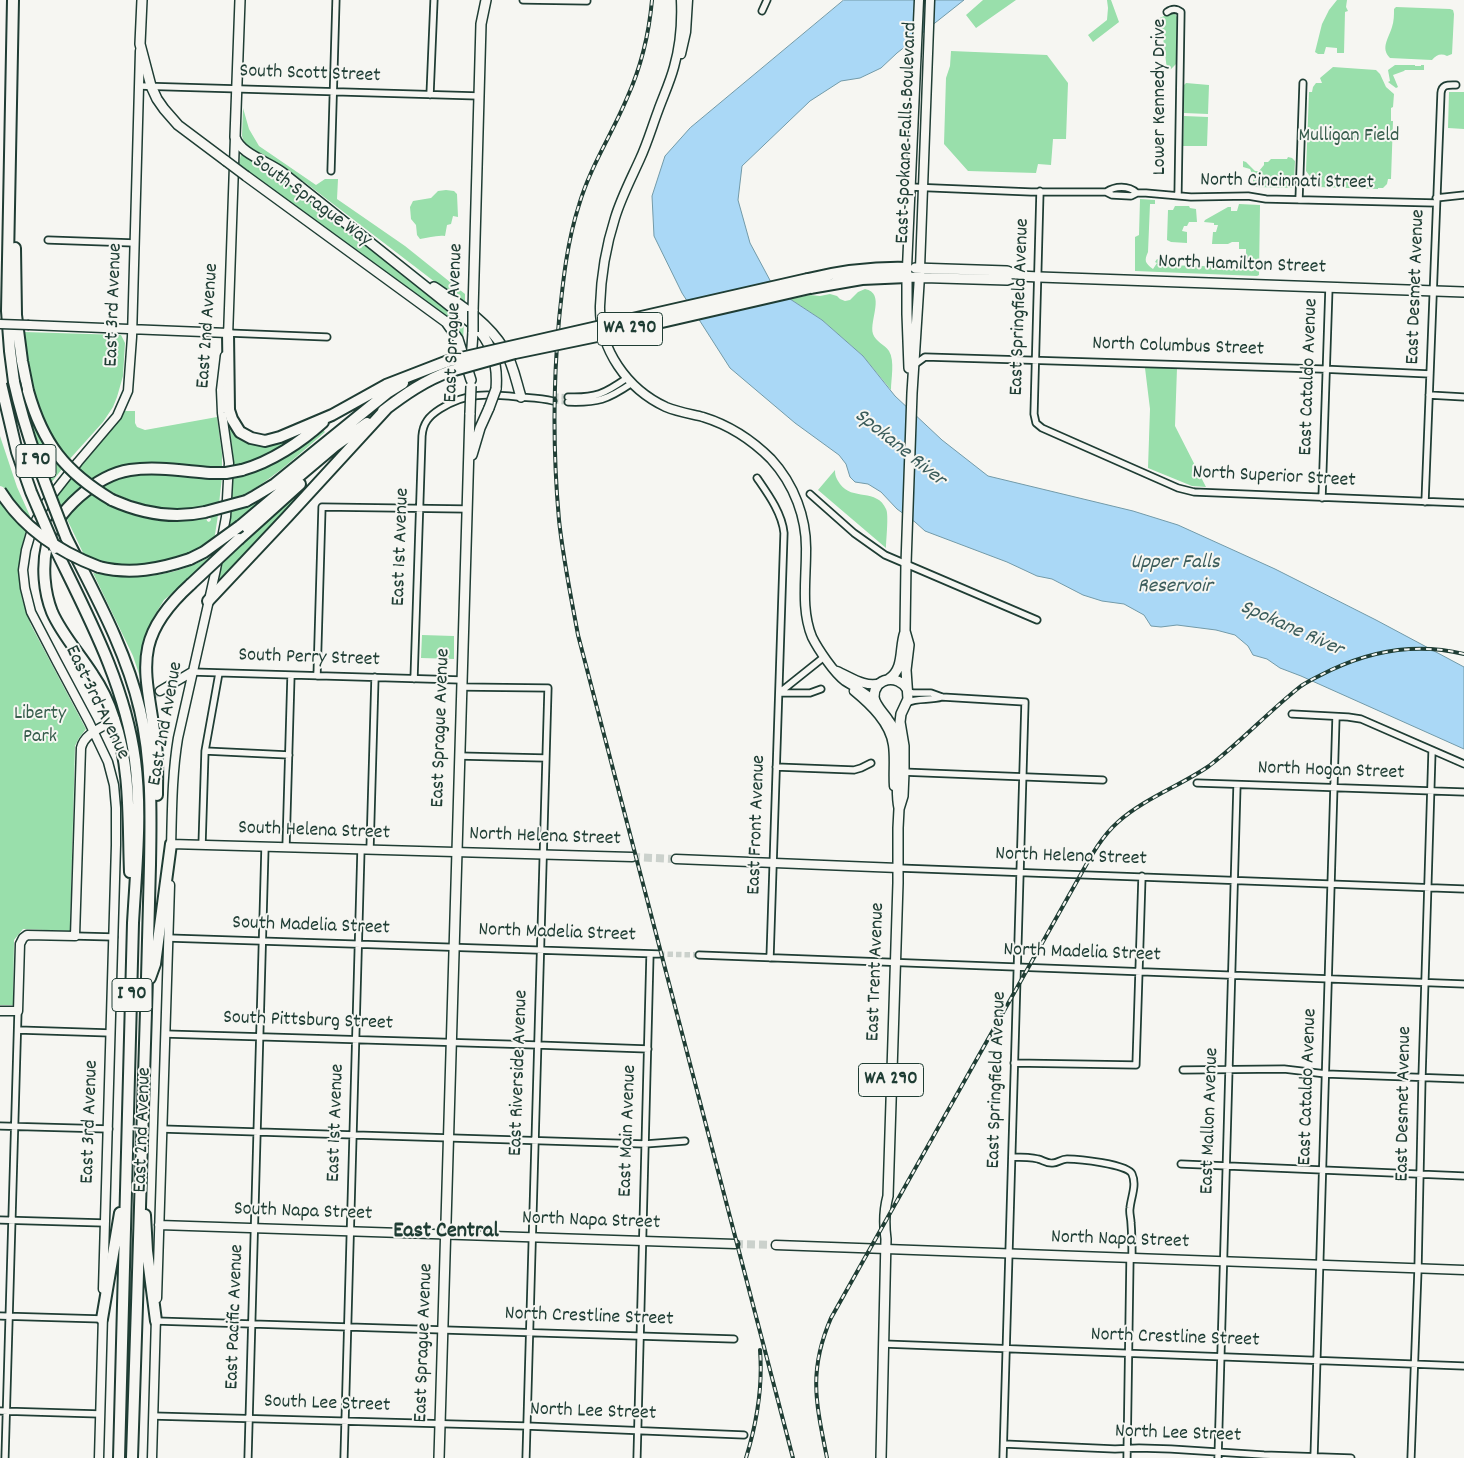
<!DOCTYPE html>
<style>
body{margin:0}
canvas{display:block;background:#f6f6f2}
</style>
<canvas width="1464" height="1458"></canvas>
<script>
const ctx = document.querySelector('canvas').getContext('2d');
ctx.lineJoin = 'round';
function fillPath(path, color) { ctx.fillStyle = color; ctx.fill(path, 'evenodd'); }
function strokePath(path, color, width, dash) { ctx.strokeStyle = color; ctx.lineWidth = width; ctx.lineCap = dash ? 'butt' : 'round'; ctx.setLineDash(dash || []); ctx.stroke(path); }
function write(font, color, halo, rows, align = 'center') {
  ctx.font = font + ' Dekko,sans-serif'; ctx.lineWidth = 4; ctx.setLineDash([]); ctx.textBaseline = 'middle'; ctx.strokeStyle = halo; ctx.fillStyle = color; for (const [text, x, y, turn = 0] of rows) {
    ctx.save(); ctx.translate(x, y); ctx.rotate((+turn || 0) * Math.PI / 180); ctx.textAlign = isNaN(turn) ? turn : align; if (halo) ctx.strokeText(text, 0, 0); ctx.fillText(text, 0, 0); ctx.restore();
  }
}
fillPath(new Path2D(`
 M 983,0 L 1016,0 L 976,28 L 966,15 Z
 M 1107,0 L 1111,0 L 1119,22 L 1093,42 L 1088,35 L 1107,20 L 1108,8 Z
 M 1337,0 L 1347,0 L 1346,7 L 1348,11 L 1345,12 L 1344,53 L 1337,53 L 1337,48 L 1326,47 L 1324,54 L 1318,54 L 1315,52 L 1322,24 L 1329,10 Z
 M 1396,7 L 1450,9 L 1453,10 L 1454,14 L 1452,54 L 1447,56 C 1441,53 1436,55 1432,60 L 1390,58 C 1380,48 1389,38 1392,27 C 1394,21 1394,15 1394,9 Z
 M 1171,13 L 1175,14 L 1177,17 L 1176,64 L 1171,69 L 1167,70 L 1162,29 L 1156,29 L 1155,20 Z
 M 951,51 L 1047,55 L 1068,83 L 1066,139 L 1053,139 L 1051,165 L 1038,164 L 1036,173 L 968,171 L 944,144 L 946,78 L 950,66 Z
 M 1395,65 L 1415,65 L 1415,66 L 1421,66 L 1421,65 L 1424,65 L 1424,70 L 1405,70 L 1404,71 L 1393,75 L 1398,87 L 1396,88 L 1388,82 L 1390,81 L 1388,70 Z
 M 1333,67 L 1376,70 L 1380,74 L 1386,87 L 1394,94 L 1393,107 L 1391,108 L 1391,121 L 1393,121 L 1391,179 L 1388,179 L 1387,184 L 1383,188 L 1378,188 L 1378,189 L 1318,187 L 1306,171 L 1309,92 L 1312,92 L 1313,87 L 1316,83 L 1322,83 L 1320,78 Z
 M 1186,83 L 1209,85 L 1208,114 L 1184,113 L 1184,85 Z
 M 1449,92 L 1464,92 L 1464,129 L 1448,128 Z
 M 243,108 L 249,129 L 259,146 L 316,185 L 325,179 L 338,179 L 337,199 L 405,246 L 465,294 L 465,305 L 307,184 L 272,160 L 245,145 L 242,136 Z
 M 1184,116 L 1208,117 L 1207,146 L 1183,146 Z
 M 241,153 L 271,167 L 464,321 L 463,342 L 458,333 L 317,223 L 239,165 Z
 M 1288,157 L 1292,158 L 1295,161 L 1294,182 L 1292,188 L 1256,187 L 1253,184 L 1253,175 L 1250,169 L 1243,167 L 1243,161 L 1246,162 L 1255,171 L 1259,171 L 1264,165 L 1264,162 L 1268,162 L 1271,159 L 1287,159 Z
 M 446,190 L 454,191 L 457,194 L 458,217 L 453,216 L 451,224 L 447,225 L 445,236 C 436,235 429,238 420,239 L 417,235 L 416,225 L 411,219 L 410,207 L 413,201 L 431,198 L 438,191 Z
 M 1140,199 L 1155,200 L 1155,204 L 1150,204 L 1148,252 C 1144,261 1145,263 1153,269 L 1157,263 L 1155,262 L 1157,259 L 1164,261 L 1164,265 L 1235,267 L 1235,263 L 1241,262 L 1246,269 L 1252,265 L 1246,258 L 1246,249 L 1239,249 L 1239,242 L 1232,242 L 1228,244 L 1212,244 L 1213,232 L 1216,232 L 1218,225 L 1214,225 L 1214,223 L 1204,222 L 1205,220 L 1228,207 L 1231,207 L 1231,211 L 1237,211 L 1239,204 L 1260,205 L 1259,275 L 1257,276 L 1135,271 L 1135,237 L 1139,235 Z
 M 1175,206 L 1189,206 L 1190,208 L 1196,209 L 1197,222 L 1189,222 L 1187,226 L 1184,226 L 1182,231 L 1187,232 L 1187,243 L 1171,242 L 1167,240 L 1168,210 L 1173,210 Z
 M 865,289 C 886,293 869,320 873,334 C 876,342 884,344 889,351 C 895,361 891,379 891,390 L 863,356 L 822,320 L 790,299 L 810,295 L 820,296 L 830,294 L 837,296 L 840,299 L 845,301 L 850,300 L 858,292 Z
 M 24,332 L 121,335 L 125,343 L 123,376 L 117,397 L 113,407 L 103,422 L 68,461 C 57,447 46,432 40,415 C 30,389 28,359 24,332 Z
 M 1167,367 L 1177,368 L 1175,426 L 1206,487 L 1192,486 L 1148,468 L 1150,409 L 1145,368 Z
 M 124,411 L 135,411 L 135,423 L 137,427 L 145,430 L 217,417 L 222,454 L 222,469 L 101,475 L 90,481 L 78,470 L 113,428 Z
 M 228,419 L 249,442 L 297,434 L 298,436 C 277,449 258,462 234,467 L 232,446 Z
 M 31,424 L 33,424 L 42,441 L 62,469 L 51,483 Z
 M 323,430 L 325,432 C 296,457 267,485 231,501 L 233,476 L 295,447 Z
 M 0,436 L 17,487 L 30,516 L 21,549 L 19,571 L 22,599 L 31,625 L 86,729 L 79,738 L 75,746 L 70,931 L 23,929 L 14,940 L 13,1005 L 0,1005 Z
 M 835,470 C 835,477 837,479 840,484 C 852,501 877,488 886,509 C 889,514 886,540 886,548 L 818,490 Z
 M 149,471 L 222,477 L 219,504 C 175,514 136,508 97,484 L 109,478 Z
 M 72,478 L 82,486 L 62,507 L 56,495 Z
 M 88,491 L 105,501 L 182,520 L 206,517 L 207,521 L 209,522 L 211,520 L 210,517 L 218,515 L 214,541 L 182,558 L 142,567 L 112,565 L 86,559 L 65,515 Z
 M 261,497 L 263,499 L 263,501 L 227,532 L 229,512 L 241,508 Z
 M 294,497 L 296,497 L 297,500 L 218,583 L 223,560 Z
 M 213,555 L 212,559 L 164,600 L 153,618 L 145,637 L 141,658 L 143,682 L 141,680 L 133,656 L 93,573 C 137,580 173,578 213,555 Z
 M 422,635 L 454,636 L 454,659 L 421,658 Z`), '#99dfab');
const water = new Path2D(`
 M 844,0 L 964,0 L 897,53 L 881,68 L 860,78 L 841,81 L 810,101 L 742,166 L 738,200 L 750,243 L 772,284 L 790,299 L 822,320 L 863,356 L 895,396 L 942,440 L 988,476 L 1133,511 L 1178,525 L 1275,569 L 1376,620 L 1464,667 L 1464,749 L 1301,676 L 1280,668 L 1267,659 L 1253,655 L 1248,646 L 1235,635 L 1216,630 L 1177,625 L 1161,627 L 1151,626 L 1144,615 L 1124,604 L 1102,601 L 1083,595 L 1052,579 L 1037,576 L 1007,562 L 925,531 L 915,522 L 897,509 L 881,492 L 868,484 L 855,482 L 850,477 L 846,464 L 839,455 L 795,423 L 730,368 L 682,293 L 654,236 L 652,196 L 665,156 L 690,128 Z`);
fillPath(water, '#aad8f6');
strokePath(water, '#729aa8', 1);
strokePath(new Path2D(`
 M 553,396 L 568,397
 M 553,401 L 568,402
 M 659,954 L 699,955`), '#cbd1cc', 5.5, [5.5, 3]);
strokePath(new Path2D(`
 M 111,722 L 160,691
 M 632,857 L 676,859
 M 735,1244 L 776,1245`), '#cbd1cc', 8, [8, 4]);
const street = new Path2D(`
 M 523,0 L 587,1
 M 762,11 L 767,0
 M 1167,12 C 1171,9 1176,8 1181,12 L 1178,195
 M 139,86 L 479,96
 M 430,95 L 434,0
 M 331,171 L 336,0
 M 910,187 L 1031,192 L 1106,192 L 1112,195 L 1131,196 L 1137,193 L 1146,193 L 1191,197 L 1248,196 L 1266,199 L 1436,203
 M 1040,191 L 1034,414 L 1036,423 L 1042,428 L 1178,488 L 1194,492 L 1464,503
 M 1106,192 C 1115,186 1128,185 1137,193
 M 1436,198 L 1464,195
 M 1299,200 L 1303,83
 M 48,240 L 135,243
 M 228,333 L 327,337
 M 914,365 L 925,357 L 1321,369 L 1430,374
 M 1429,395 L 1464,397
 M 568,397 C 596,398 604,394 627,378
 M 568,402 C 598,403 607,400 632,383
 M 757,478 C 768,494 782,513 784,533 L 770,958
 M 810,494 L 854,533 L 885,555 L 1037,620
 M 1322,498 L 1329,287
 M 1425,502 L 1441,93 C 1442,84 1448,85 1456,85
 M 192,672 L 461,680
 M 317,676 L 322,507 L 466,509
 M 414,679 L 422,436 C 423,423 429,416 440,409 C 466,392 488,394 518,397 C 530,398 541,398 553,401
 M 461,687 L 548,688 L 526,1458
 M 907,691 L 913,693 L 931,693 L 942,697 L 1025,702 L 1003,1458
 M 779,693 L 824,657
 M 779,693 L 810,693 L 821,689
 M 907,703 C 917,697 930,701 942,697
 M 1292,714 L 1348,717 L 1361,719 L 1464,764
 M 205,751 L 289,755
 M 459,756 L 545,758
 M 776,767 L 854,770 L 861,768 L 871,763
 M 902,772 L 1103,780
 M 1197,783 L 1464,792
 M 202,845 L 205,751 L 219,673
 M 286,847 L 291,675
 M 370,849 L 375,677
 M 898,868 L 1464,889
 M 75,936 L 114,937
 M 168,938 L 659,954
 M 699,955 L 1464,984
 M 18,1030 L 111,1033
 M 165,1034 L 537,1045 L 648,1049
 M 1014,1063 L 1136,1065 L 1142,876
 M 1183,1070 L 1284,1069 L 1326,1074 L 1464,1079
 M 0,1126 L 109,1129
 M 162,1129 L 645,1144 L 685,1141
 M 1012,1157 C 1020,1157 1030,1157 1038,1159 C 1043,1160 1047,1164 1053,1163 C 1058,1163 1061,1159 1067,1159 C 1078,1159 1128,1164 1132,1174 C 1137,1185 1131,1197 1130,1208 C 1129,1213 1131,1218 1131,1223 C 1132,1235 1132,1246 1132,1258
 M 1181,1164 L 1464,1176
 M 0,1220 L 105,1223
 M 0,1316 L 102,1319
 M 156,1321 L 734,1339
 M 884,1344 L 1464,1366
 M 0,1411 L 100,1414
 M 153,1416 L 526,1426 L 744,1435
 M 1004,1444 L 1115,1449 L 1139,1448 L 1171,1449 L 1264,1455 L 1351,1458
 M 5,1458 L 18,1011
 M 248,1458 L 265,847
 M 344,1458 L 361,849
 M 637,1458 L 650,954
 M 1127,1458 L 1130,1258
 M 1218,1458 L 1237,785
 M 1314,1458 L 1336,717
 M 1411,1458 L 1418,1269 L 1422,1077 L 1432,751`);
const secondary = new Path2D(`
 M 681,0 C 682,22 680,46 674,67 C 670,82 663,97 658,111 C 652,127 647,144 640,159 C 631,179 621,198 615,218 C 606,246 601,276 600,306 C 599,349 627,389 666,407 C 678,412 691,414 703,417 C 729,425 752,440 771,459 C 794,484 807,518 806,552 C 806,581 801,610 812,637 C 818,649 834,673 845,681 C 856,688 867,693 876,703
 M 681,54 L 686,32 L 688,0
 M 907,268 L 919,0
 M 920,268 L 930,0
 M 29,325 L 228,333
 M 228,337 L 235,137
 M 837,671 C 851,677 865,688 881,683
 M 160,691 L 192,672
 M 854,691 C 871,705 890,723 893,745 C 895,759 893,772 894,786
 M 171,844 L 632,857
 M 171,848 C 172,811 172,774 178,738 L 216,569 L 226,517 L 229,463 L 222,413 L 221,390 L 225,356
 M 676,859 L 898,868
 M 0,1011 L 18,1011 L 20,944 L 23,938 L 27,935 L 75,936 L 81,748 C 84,735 98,729 109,723
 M 159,1225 L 735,1244
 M 776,1245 L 1464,1270
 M 103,1289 L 116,845 L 116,808 L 114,785 L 108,762 L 89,722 L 57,662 L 31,612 L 25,588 L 23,570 L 26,550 L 33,526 L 45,504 L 78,462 L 117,416 L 128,391 L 132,337 L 140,51
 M 157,1298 L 170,885
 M 99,1458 L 103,1315
 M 152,1458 L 156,1317`);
const primary = new Path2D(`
 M 142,0 L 140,44 L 151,86 L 157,99 L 164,109 L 178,125 L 226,161
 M 240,0 L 235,137 C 240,154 269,162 283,173 L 475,326 C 492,343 498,365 496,389
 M 246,176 L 446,322 L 458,339 L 471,380
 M 915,268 L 1007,271 L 1019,276
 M 907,273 L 907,314 L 909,368
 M 907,277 L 1007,280 L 1019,276 L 1039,277 L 1464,292
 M 434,287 C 459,304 488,322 504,349 C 513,363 516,381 521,397
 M 473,311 L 481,24 L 486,0
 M 471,362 L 473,332
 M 472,455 L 480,428 L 489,408
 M 889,679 C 905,668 899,648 905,632
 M 899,808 C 894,785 902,760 896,737 C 895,731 892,725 888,720 C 884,713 875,706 874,697 C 874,677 898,674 907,689
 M 439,1458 L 470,413
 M 881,1458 L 886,1239 C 884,1224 884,1211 888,1196 L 898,883 L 898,828 L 899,809 L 903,796 L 904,772 L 904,746 L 900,722 L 901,714 L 908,699 L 906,670 L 909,645 L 905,631 L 906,564 L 912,393 L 920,268`);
const highway = new Path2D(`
 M 13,0 L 7,311 L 10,351 L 14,382
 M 15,248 L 16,315 L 22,361 L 28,391
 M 808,279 C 842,271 872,267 907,268
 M 810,288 L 862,279 L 907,277
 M 228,333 L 229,410 L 232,419 L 240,432 L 251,438 L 265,441 L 280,437 L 332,415 L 386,385 L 448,361
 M 383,411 C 404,395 425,380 451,371
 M 242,470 C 271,462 301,442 323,422
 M 112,500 C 141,513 173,519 205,512
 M 246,501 L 255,496 L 275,484 L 387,393 L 403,383
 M 240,526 L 335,446 L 367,423
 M 66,537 C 94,593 126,649 140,710 C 152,761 151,813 150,865 C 149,902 148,940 147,978 C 143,1138 137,1298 132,1458
 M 239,539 L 300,484
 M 55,548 C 88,616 125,684 135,760 C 142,814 136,869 133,923 L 119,1458
 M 99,567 C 131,575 160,569 190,559
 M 208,601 L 287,517 L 387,408
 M 157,795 C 157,778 158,761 156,745 C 147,672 128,641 191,584
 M 130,872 C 128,821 131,768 114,719 C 109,703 102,688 93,675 C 80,654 62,635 52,612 C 44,592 42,566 47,545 C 55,511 97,475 130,470 C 156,466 184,471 210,473
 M 150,978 L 155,964 L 171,844
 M 145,1215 L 147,1251 L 156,1321
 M 102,1319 L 120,1213`);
strokePath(street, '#1f3d34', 9);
strokePath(secondary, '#1f3d34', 11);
strokePath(primary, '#1f3d34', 12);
strokePath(highway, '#1f3d34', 14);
strokePath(street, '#f6f6f2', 5.5);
strokePath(secondary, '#f6f6f2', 8);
strokePath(primary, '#f6f6f2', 9);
strokePath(highway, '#f6f6f2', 10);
const rail = new Path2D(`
 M 652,0 C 649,34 641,67 627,98 C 612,134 590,167 579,205 C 567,242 563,281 559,320 C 553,386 553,453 559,520 C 563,558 571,597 578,635 L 793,1458
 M 746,1458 C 757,1422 763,1387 760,1350
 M 827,1458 C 816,1403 808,1371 831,1318 L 1081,874 C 1091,856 1102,836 1118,822 C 1145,798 1180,786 1209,766 C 1241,742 1269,711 1301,686 C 1310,680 1321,675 1331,670 C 1373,650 1419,643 1464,654`);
strokePath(rail, '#1f3d34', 4);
strokePath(rail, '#f6f6f2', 2, [5.5]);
const secondaryBridge = new Path2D(`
 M 0,324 L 29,325`);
const primaryBridge = new Path2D(`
 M 226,161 L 246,176
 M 473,332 L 473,311
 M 489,408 L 496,389
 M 470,413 L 471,386`);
const highwayBridge = new Path2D(`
 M 448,361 L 808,279
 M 451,371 L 515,353 L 636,328 L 810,288
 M 14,382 C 26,436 46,486 66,537
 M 1,384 L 17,452 L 31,492 L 55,548
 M 28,391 C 43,444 65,472 112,500
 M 210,473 L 226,473 L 242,470
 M 0,491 C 23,528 59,552 99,567
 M 205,512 L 246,501
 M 190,559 L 204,552 L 240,526
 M 191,584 L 239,539`);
strokePath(secondaryBridge, '#1f3d34', 11, []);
strokePath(primaryBridge, '#1f3d34', 12, []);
strokePath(highwayBridge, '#1f3d34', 14, []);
strokePath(secondaryBridge, '#f6f6f2', 8);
strokePath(primaryBridge, '#f6f6f2', 9);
strokePath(highwayBridge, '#f6f6f2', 10);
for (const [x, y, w] of [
 [630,329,65],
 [36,461,40],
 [132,995,40],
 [891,1080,65]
]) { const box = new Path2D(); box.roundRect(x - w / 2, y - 16.5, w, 33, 4); ctx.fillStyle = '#f6f6f2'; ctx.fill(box); strokePath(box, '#1f3d34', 1); }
write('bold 19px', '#1f3d34', null, [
 ["WA 290",630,329],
 ["I 90",36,461],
 ["I 90",132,995],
 ["WA 290",891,1080]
]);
write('20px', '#1f3d34', '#f6f6f2', [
 ["South Scott Street",310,75,2],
 ["Lower Kennedy Drive",1161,97,-90],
 ["East Spokane Falls Boulevard",908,133,-88],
 ["North Cincinnati Street",1287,183,1],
 ["South Sprague Way",311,202,36],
 ["North Hamilton Street",1242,266,2],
 ["East Desmet Avenue",1417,287,-88],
 ["East 3rd Avenue",115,305,-88],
 ["East Springfield Avenue",1021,307,-88],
 ["East Sprague Avenue",455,323,-88],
 ["East 2nd Avenue",209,326,-86],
 ["North Columbus Street",1178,348,2],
 ["East Cataldo Avenue",1310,377,-88],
 ["North Superior Street",1274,478,3],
 ["East 1st Avenue",402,547,-88],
 ["South Perry Street",309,659,2],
 ["East 3rd Avenue",96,703,64],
 ["East 2nd Avenue",167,724,-80],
 ["East Sprague Avenue",442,728,-88],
 ["North Hogan Street",1331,772,2],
 ["East Front Avenue",758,825,-88],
 ["South Helena Street",314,832,2],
 ["North Helena Street",545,838,2],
 ["North Helena Street",1071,858,2],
 ["South Madelia Street",311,927,2],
 ["North Madelia Street",557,934,2],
 ["North Madelia Street",1082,954,2],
 ["East Trent Avenue",877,972,-88],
 ["South Pittsburg Street",308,1022,2],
 ["East Riverside Avenue",520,1073,-88],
 ["East Springfield Avenue",998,1080,-88],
 ["East Cataldo Avenue",1309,1087,-88],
 ["East Desmet Avenue",1405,1104,-89],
 ["East Mallon Avenue",1211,1121,-88],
 ["East 3rd Avenue",91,1122,-88],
 ["East 1st Avenue",337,1123,-88],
 ["East 2nd Avenue",144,1130,-88],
 ["East Main Avenue",629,1131,-88],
 ["South Napa Street",303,1213,2],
 ["North Napa Street",591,1222,2],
 ["North Napa Street",1120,1241,2],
 ["East Pacific Avenue",236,1317,-88],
 ["North Crestline Street",589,1318,2],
 ["North Crestline Street",1175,1339,2],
 ["East Sprague Avenue",425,1343,-88],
 ["South Lee Street",327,1405,2],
 ["North Lee Street",593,1413,2],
 ["North Lee Street",1178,1435,2]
]);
write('20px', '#375d4c', '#f6f6f2', [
 ["Mulligan Field",1349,137],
 ["Liberty",40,715],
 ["Park",40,738]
]);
write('italic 21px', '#3b5c5b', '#f6f6f2', [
 ["Spokane River",899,449,39],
 ["Upper Falls",1175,564],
 ["Reservoir",1175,588],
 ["Spokane River",1291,630,24]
]);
write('bold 22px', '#1f3d34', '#f6f6f2', [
 ["East Central",446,1233]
]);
</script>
